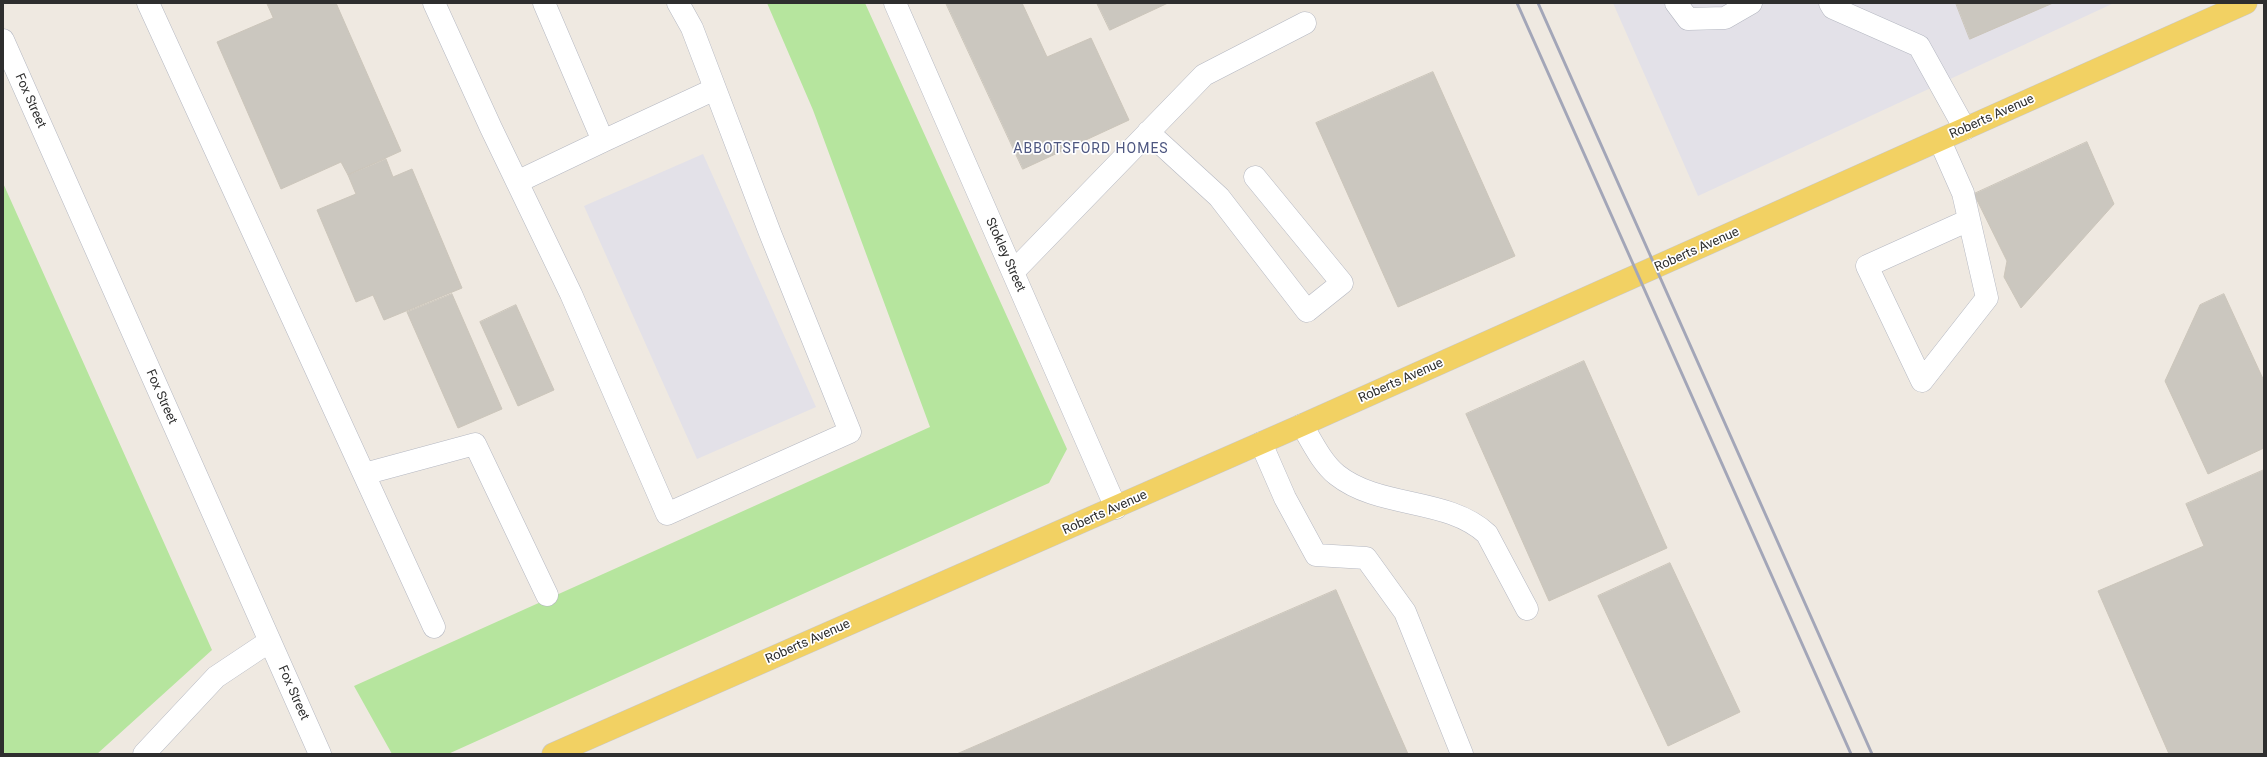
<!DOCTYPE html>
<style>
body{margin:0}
#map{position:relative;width:2267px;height:757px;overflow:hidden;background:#efe9e1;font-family:Roboto,sans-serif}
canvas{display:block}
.frame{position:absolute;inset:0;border:4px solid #2e2e2e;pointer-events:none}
</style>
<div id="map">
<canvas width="2267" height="757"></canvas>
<div class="frame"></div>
</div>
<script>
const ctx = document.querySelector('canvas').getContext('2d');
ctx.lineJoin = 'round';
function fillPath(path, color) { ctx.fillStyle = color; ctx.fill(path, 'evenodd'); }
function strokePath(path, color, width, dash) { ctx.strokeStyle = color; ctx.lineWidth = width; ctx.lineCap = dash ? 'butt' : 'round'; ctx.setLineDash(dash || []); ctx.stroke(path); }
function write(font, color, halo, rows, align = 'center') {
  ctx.font = font + ' Roboto,sans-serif'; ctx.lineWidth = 3.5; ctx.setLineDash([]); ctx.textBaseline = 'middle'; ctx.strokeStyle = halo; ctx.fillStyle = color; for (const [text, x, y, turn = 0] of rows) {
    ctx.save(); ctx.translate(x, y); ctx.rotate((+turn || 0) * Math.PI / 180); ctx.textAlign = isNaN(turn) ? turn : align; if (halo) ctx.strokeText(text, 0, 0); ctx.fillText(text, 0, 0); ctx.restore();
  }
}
fillPath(new Path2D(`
 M 1613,3 L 2114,3 L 1698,196 Z
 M 703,154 L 816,407 L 697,459 L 584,206 Z`), '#e3e1e8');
fillPath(new Path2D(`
 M 767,3 L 865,3 L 1067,449 L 1049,483 L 448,754 L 392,754 L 354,686 L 930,427 L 813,110 Z
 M 3,183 L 212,650 L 97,754 L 3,754 Z`), '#b6e59e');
const building = new Path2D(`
 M 267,3 L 336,3 L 401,151 L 348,175 L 341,162 L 281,189 L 217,42 L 273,18 Z
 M 946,3 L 1022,3 L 1047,57 L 1091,38 L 1129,120 L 1023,169 Z
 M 1097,3 L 1168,3 L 1110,30 Z
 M 1956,3 L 2053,3 L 1970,39 Z
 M 1433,72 L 1515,256 L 1398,307 L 1316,123 Z
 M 2087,142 L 2114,204 L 2021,308 L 2004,277 L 2007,261 L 1974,194 Z
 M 386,159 L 393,177 L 412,169 L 462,288 L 384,320 L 373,295 L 356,302 L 317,210 L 356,194 L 348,175 Z
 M 452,294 L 502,409 L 458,428 L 407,312 Z
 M 2224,294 L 2264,381 L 2264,448 L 2208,474 L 2165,381 L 2200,305 Z
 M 516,305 L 554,390 L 518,406 L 480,322 Z
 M 1584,361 L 1667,548 L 1549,601 L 1466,414 Z
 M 2264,470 L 2264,754 L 2169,754 L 2098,591 L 2204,546 L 2186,504 Z
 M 1670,563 L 1740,712 L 1668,746 L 1598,596 Z
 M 1336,590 L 1408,754 L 957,754 Z`);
fillPath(building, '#cbc7bf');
strokePath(building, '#cbc5ba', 1);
const minor = new Path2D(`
 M 148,3 L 434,627
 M 434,3 L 491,128 L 571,294 L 667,514 L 850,432 L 770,233 L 692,28 L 678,3
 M 895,3 L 1116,508
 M 1676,3 L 1688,19 L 1725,18 L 1751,3
 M 1830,3 L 1833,8 L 1919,46 L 1965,129
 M 3,40 L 320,754
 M 1148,132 L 1219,197 L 1307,311 L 1342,283 L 1255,177
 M 603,141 L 715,89
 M 1940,141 L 1963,193 L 1987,298 L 1922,381 L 1867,266 L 1969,220
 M 517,182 L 603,141 L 544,3
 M 1013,272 L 1204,75 L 1305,23
 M 1302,425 C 1312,442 1322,463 1337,475 C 1380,509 1447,497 1487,534 L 1527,609
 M 1261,443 L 1285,498 L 1316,555 L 1366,558 L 1405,612 L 1462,754
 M 364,474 L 475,444 L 547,595
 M 144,754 L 216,677 L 270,641`);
const major = new Path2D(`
 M 553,754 L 1302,425 L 2246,3`);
strokePath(minor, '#b4b7c1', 23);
strokePath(major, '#c9c9c9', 23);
strokePath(minor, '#fff', 22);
strokePath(major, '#f2d163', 22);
strokePath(new Path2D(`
 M 1517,3 L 1851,754
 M 1538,3 L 1872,754`), '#a3a6b8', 3);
write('13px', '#2e2e2e', '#fff', [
 ["Fox Street",30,101,66],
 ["Roberts Avenue",1992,117,-24],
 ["Roberts Avenue",1697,250,-24],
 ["Stokley Street",1005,255,66],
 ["Roberts Avenue",1401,381,-24],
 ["Fox Street",161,397,66],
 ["Roberts Avenue",1105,513,-24],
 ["Roberts Avenue",808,642,-24],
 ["Fox Street",293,693,66]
]);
ctx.letterSpacing = '1px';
write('14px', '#4d5680', '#fff', [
 ["ABBOTSFORD HOMES",1091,149]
]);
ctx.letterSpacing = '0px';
</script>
